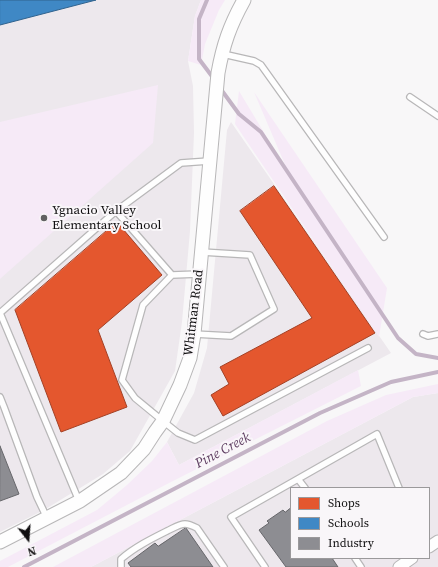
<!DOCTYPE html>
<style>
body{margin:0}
#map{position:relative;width:438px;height:567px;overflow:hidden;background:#f8f7f8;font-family:"Source Serif 4",serif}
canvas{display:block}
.legend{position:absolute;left:290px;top:487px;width:140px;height:72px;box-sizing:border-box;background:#f9f6f9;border:1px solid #9b999b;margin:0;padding:5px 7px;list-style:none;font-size:12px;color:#0f0e0f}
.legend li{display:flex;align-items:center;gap:8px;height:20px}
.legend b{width:20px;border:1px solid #9b999b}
.north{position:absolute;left:8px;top:519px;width:40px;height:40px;-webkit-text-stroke:3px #f9f6f9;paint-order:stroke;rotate:163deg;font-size:11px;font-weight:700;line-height:16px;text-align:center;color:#0f0e0f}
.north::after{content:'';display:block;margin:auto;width:14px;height:18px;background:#0f0e0f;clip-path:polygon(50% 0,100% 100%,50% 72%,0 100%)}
</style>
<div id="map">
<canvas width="438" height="567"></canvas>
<ul class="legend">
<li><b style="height:11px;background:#e4572e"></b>Shops</li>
<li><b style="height:11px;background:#3f88c5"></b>Schools</li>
<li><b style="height:11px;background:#8d8d92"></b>Industry</li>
</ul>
<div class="north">N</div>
</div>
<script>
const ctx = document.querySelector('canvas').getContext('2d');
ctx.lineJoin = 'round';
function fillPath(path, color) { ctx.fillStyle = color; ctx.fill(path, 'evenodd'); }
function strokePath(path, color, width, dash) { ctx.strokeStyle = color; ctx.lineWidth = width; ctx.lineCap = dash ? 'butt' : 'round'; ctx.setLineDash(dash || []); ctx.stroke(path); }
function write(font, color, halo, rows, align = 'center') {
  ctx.font = font + ' "Source Serif 4",serif'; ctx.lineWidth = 4; ctx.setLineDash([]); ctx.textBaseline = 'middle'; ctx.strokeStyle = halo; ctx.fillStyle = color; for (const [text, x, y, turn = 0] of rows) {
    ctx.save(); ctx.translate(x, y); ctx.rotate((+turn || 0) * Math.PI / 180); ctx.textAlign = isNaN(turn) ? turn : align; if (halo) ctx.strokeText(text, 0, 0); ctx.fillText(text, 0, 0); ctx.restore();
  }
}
fillPath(new Path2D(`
 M 0,0 L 201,0 L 195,16 L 188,61 L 193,86 L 194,133 L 190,231 L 182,322 L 175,371 L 130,451 L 103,474 L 44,510 L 0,532 Z
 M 231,122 L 391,353 L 179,465 L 167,442 L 194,393 L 207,348 L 227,130 Z
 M 438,393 L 438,567 L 91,567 L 413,397 ZM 291,488 L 429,488 L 429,558 L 291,558 Z`), '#ede8ed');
fillPath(new Path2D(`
 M 201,0 L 225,0 L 219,10 L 205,44 L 201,65 L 188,61 L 195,16 Z
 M 158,85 L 153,143 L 0,279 L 0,122 Z
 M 239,91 L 289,174 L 254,92 L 387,288 L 379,337 L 235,124 Z
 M 358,370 L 361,386 L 171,482 L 8,567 L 0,567 L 0,561 L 97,510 L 127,485 L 152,461 L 167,442 L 179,465 Z
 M 438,384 L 438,393 L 413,397 L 91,567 L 53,567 L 327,421 L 386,395 Z`), '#f6eaf7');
const shops = new Path2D(`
 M 274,186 L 375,333 L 223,416 L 211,395 L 229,384 L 220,367 L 312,318 L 240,211 Z
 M 117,222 L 162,275 L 98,330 L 127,407 L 61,432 L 15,310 Z`);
fillPath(shops, '#e4572e');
strokePath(shops, '#a44125', 1);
const schools = new Path2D(`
 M 0,0 L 96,0 L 0,25 Z`);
fillPath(schools, '#3f88c5');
strokePath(schools, '#31638e', 1);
const industry = new Path2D(`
 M 0,446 L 19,494 L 0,501 Z
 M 291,508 L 291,558 L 332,558 L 338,567 L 286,567 L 259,530 L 269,523 L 267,521 L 283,510 L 285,512 Z
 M 186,528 L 213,567 L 131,567 L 128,563 L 155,543 L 158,546 Z`);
fillPath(industry, '#8d8d92');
strokePath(industry, '#67676b', 1);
strokePath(new Path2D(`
 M 207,0 L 199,19 L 199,59 L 214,79
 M 220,88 L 239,114 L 261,132 L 398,338 L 416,354 L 438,358
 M 24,567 L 320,413 L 391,382 L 438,372`), '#c4b4c6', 4);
const service = new Path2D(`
 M 223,54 L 254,61 L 261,65 L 384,237
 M 410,97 L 438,116
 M 116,211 L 172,275 L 199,274
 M 172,275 L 143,305 L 122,380 L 135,398 L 163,421 L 178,433 L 195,440 L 368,348
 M 194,334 L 231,336 L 274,309 L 250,255 L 202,252
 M 423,334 L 428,336 L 438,334
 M 0,397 L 4,407 L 37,497 L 47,518
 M 298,479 L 305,488
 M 79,501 L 0,313 L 116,211 L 181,163 L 209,161
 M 355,558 L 361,567
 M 121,567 L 121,559 C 135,547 151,539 167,531 C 172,529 179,524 185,524 C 189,524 193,526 197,528 L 224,567
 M 265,567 L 231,517 L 377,434 L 399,488`);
const minor = new Path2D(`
 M 429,547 L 438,541
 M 399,567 L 412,558`);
const tertiary = new Path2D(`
 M 0,542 L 80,501 L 121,473 L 144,449 L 155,432 L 163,421 L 180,385 L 190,358 L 194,334 L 218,73 C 223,45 230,25 244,0`);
strokePath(service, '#b8b7b8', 8);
strokePath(minor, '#b8b7b8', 13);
strokePath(tertiary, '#b8b7b8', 15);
strokePath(service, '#fefefe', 5.5);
strokePath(minor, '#fefefe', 11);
strokePath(tertiary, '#fefefe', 13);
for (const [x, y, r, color] of [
 [44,218,4,"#616061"]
]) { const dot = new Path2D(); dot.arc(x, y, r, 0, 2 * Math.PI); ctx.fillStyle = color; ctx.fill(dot); strokePath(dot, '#f9f6f9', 1.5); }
write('13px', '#0f0e0f', '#f9f6f9', [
 ["Ygnacio Valley",52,211],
 ["Elementary School",52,226]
], 'left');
write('13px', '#0f0e0f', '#f9f6f9', [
 ["Whitman Road",194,313,-83]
]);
write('italic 14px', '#5e3d61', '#f9f6f9', [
 ["Pine Creek",223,451,-28]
]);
</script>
